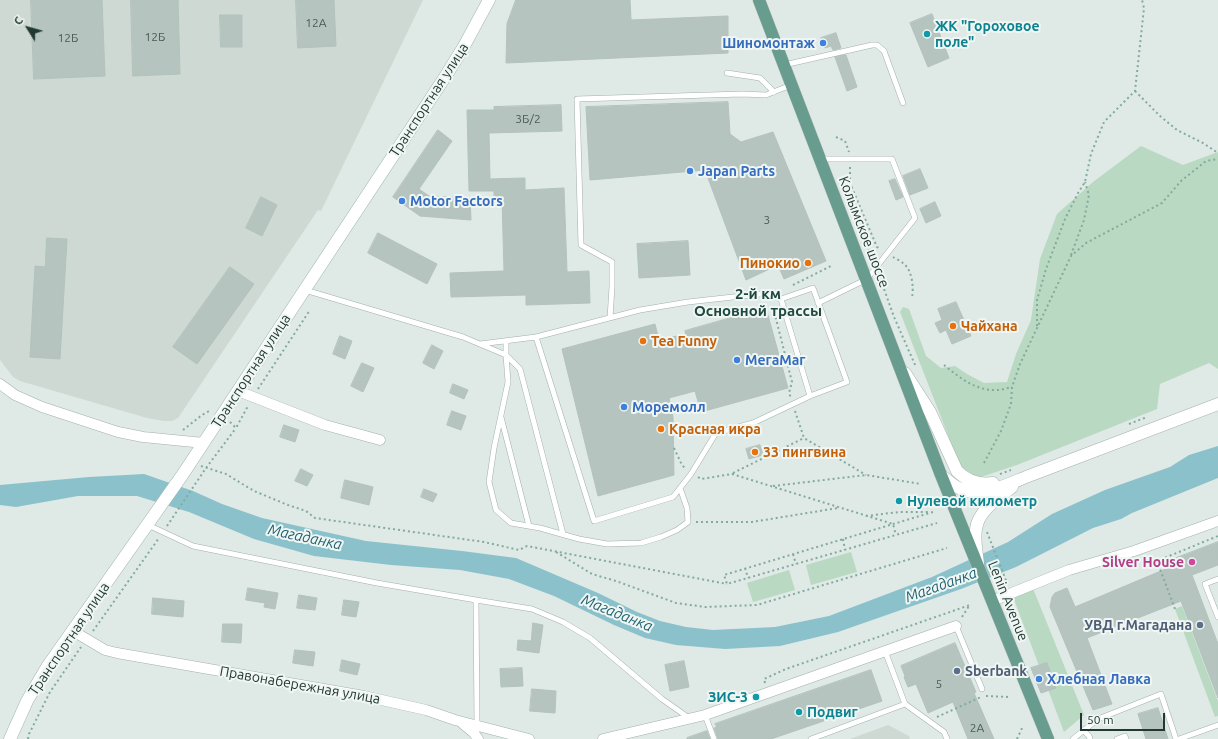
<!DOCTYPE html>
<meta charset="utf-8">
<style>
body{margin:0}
#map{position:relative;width:1218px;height:739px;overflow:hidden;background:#dfe9e5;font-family:Ubuntu,sans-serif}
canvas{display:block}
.north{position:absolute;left:8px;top:8px;width:40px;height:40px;-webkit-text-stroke:3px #eff6f3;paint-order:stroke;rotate:307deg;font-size:11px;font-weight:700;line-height:16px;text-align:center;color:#223832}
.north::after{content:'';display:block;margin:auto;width:14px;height:18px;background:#223832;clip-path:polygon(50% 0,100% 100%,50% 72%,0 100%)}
.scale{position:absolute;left:1080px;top:713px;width:85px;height:18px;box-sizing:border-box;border:2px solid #223832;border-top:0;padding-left:5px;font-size:12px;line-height:14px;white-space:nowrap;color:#223832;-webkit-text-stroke:3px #eff6f3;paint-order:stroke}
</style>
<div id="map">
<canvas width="1218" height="739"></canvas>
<div class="north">С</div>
<div class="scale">50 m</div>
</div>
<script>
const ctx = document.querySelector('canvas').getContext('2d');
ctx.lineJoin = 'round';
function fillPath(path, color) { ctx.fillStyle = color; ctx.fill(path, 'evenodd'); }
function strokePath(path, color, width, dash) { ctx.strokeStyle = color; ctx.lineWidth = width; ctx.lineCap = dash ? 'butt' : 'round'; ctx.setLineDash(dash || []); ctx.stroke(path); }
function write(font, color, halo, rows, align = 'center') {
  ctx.font = font + ' Ubuntu,sans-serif'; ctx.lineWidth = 4; ctx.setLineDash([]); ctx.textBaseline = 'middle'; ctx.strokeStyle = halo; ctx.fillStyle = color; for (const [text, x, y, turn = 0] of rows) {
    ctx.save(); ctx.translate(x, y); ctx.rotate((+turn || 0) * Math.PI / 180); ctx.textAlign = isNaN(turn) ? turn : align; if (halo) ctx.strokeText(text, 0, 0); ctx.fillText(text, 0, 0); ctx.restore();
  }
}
fillPath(new Path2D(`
 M 0,0 L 423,0 L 321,211 L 318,210 L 178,418 L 172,421 L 164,421 L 147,418 L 20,381 L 13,377 L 0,360 Z
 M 888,725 L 909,736 L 910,739 L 850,739 Z`), '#ced9d4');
fillPath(new Path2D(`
 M 1141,146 L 1183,165 L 1218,152 L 1218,369 L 1209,363 L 1160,384 L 1157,409 L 1017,465 L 981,477 L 974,477 L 962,471 L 900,312 L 903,307 L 909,309 L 926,356 L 941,368 L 955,366 L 967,374 L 984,383 L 1007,382 L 1016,354 L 1031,320 L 1040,259 L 1057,214 L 1093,182 Z
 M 851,552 L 857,572 L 811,585 L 806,565 Z
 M 789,570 L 795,590 L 753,602 L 747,583 Z
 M 1032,586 L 1084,715 L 1064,732 L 1012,594 Z
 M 1182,606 L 1218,701 L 1218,716 L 1215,717 L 1175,609 Z`), '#b9d9c2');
fillPath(new Path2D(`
 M 1218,446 L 1218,478 L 1132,513 L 1121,519 L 1093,528 L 1016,567 L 961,589 L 838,632 L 780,646 L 725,649 L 676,645 L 645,638 L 614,625 L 554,596 L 509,579 L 460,570 L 391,565 L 314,556 L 254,539 L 189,512 L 137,496 L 78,496 L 16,507 L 0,505 L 0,485 L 89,477 L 144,474 L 193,491 L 222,504 L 262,518 L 366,541 L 462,551 L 516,558 L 598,593 L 637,612 L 660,621 L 686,627 L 713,630 L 775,627 L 829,616 L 932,577 L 1008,542 L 1052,514 L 1105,490 L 1170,467 L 1189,455 Z`), '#8bc1cb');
const building = new Path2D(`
 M 31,0 L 102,0 L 105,76 L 34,79 Z
 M 131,0 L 178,0 L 180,74 L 133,76 Z
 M 296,0 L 334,0 L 336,46 L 298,48 Z
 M 516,0 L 630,0 L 631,20 L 728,16 L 728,53 L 506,63 L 507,24 Z
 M 932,14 L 949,58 L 928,67 L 910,23 Z
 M 220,15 L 242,15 L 242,47 L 221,47 Z
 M 836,33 L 841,48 L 833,50 L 831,46 L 825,48 L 821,38 Z
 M 844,55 L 846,55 L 857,87 L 847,91 L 835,57 Z
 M 728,102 L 730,134 L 741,142 L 773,132 L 826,261 L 784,279 L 778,265 L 746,280 L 705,170 L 590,180 L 586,107 Z
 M 561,105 L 562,131 L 489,133 L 490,179 L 525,178 L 525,190 L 564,188 L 567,272 L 589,271 L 590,303 L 526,305 L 526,295 L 451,297 L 450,273 L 504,271 L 502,198 L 494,199 L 494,191 L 469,191 L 467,110 L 494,110 L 494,107 Z
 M 438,130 L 452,141 L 419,189 L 429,196 L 470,198 L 471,220 L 420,216 L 393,197 Z
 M 920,169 L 928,188 L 910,195 L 903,176 Z
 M 895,179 L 903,197 L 896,200 L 889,181 Z
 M 261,197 L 277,205 L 262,236 L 246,228 Z
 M 935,202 L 941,216 L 926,223 L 920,209 Z
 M 378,233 L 437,264 L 427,284 L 368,253 Z
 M 47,238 L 67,239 L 60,359 L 30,357 L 35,266 L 45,267 Z
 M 688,241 L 690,275 L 639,278 L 637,244 Z
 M 230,267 L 254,284 L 197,364 L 173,347 Z
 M 956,302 L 971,336 L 952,344 L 946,330 L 940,333 L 935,323 L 942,320 L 938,309 Z
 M 766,308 L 788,388 L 701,412 L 695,391 L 669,398 L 673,417 L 674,475 L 598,496 L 562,349 L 655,324 L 659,340 L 686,334 L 685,331 Z
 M 340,336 L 352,341 L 345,359 L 333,354 Z
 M 432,345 L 443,351 L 434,369 L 423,363 Z
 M 362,363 L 374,368 L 363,392 L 351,386 Z
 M 453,384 L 468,390 L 464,399 L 450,393 Z
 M 452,411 L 466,416 L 461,430 L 447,425 Z
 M 284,425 L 299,430 L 295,442 L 280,437 Z
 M 760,445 L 763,455 L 749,459 L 746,449 Z
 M 301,469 L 313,475 L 307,486 L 295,481 Z
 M 345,480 L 373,487 L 369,505 L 341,498 Z
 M 424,489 L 437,494 L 433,502 L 421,497 Z
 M 1218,542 L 1218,565 L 1192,575 L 1218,644 L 1218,698 L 1181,601 L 1087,638 L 1112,704 L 1093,710 L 1050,607 L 1052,597 L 1055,593 L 1067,588 L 1075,607 L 1168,568 L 1166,562 Z
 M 248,588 L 278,593 L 275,609 L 264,607 L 265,603 L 246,600 Z
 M 299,595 L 317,598 L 315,610 L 297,608 Z
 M 153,598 L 184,601 L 183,617 L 152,614 Z
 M 344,600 L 359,602 L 356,617 L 342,615 Z
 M 533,623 L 543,625 L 539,653 L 517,650 L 518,640 L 531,641 Z
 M 223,624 L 242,624 L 241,643 L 222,642 Z
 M 955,643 L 976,692 L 974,693 L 994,739 L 968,739 L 953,702 L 928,713 L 916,684 L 908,687 L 904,677 L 905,676 L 901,666 Z
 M 295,650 L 315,652 L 313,666 L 293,663 Z
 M 342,660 L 360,664 L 357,675 L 340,671 Z
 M 684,661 L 689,687 L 670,691 L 665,665 Z
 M 1047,663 L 1056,688 L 1041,693 L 1031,668 Z
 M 522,668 L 523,686 L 501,687 L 500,669 Z
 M 871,670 L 882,701 L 771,739 L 718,739 L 714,728 L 717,727 L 715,724 Z
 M 532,689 L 556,691 L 555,713 L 530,711 Z
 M 1158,708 L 1168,739 L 1146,739 L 1138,714 Z
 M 707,731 L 710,739 L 687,739 L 687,738 Z`);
fillPath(building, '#b5c4be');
strokePath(building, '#b2c2bc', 1);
const service = new Path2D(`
 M 784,65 L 872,45 L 877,45 L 884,51 L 903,103
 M 727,73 L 760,78 L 774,92
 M 305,290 L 463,337 L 506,355 L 508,382 L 494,448 L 489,482 L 496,510 L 511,523 L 540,528 L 579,539 L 607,544 L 641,543 L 661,537 L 677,530 L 688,522 L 687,508 L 680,488
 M 818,303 L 867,279 L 915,218 L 892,159 L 821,159
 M 610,318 L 612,287 L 612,262 L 581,245 L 577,99 L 742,94 L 766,95 L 791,85
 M 536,337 L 594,521 L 673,497 L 691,474 L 716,433 L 753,423 L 810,396
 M 506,341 L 506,355 L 520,369 L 563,534
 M 480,344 L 536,337 L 640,310 L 688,302 L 769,293 L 781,299 L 810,396 L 847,382 L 813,288 L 781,299
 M 501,417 L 529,526
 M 148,525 L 193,546 L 377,583 L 476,600 L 477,725
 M 1218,579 L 1205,584 L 1218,617
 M 476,600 L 532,609 L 563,622 L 590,638 L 662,699 L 689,718
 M 956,626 L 982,689
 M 885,651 L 905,704 L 944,732 L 947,739
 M 705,715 L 714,739
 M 1083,730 L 1089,736 L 1090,739
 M 811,739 L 905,704
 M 1073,739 L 1098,719 L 1161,694 L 1176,739
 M 1117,739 L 1125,736 L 1126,739
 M 1179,739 L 1218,725`);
const minor = new Path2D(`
 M 0,384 L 15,395 L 42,407 L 118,432 L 143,437 L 204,443
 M 238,391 L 325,425 L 380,440
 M 992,601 L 1069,570 L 1134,551 L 1218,521
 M 73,631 L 105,650 L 117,653 L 364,696 L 426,710 L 455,720 L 529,739
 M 463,724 L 474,733 L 478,739
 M 603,739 L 705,715 L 956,626`);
const tertiary = new Path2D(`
 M 905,373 L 930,412 L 957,471 C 967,481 979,485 993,483
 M 941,475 C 947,480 952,485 959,488 C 980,499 1006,485 1026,477 L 1218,404
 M 978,564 C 977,553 974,540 976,529 C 978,511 999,497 1012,487`);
const secondary = new Path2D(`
 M 10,739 L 27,701 L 47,667 L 183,474 L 445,77 L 463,48 L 489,0`);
const primary = new Path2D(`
 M 759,0 L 941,475 L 1048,739`);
strokePath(service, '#a3b0ac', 6);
strokePath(minor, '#a3b0ac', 11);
strokePath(tertiary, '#a3b0ac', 13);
strokePath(secondary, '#9fb4ad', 13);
strokePath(primary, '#bdc3c2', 13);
strokePath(new Path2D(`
 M 1135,91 L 1160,116 L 1177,130 L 1203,143 L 1218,153
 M 836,137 L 845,141 L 849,152
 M 850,167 L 850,183 L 877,247 L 881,249
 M 854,212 L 873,260
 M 1071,255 L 1084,220 L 1089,195 L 1085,182
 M 893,257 C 896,259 901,261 904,264 C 912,270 914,288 912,297
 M 879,275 L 894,317 L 916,367
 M 793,285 L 833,265
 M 776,308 L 774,311 L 792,382 L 789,393 L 791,398
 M 1037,326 L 1037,300 L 1046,269 L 1065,219 L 1078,193 L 1085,182 L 1091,154 L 1104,122 L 1135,91 L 1144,8 L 1142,0
 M 944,365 C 960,378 976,391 997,390 C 1002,390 1007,388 1012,387
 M 258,389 L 310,310
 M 795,411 L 804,438 L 866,475
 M 230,422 L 236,428 L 248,406
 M 1129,424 L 1147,417
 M 183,430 L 202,415 L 211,410
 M 674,448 L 682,465 L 686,469
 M 984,463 L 1001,431 L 1011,404 L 1012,387 L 1020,364 L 1071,256 L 1086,243 L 1162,203 L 1181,181 L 1206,161 L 1218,159
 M 201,466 L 226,474 L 254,491 L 288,505 L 306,511 L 315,518 L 484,542 L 519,550 L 527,546 L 727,584
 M 733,473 L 804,438
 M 1000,474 L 1011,470
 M 698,477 L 701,479 L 732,474 L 893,524 L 896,535
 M 773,486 L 866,475 L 921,484
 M 933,512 L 724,575 L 727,584 L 937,523
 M 866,516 L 899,512 L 929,512
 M 696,522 L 752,522 L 838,508
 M 167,526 L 206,468 L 236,428
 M 987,532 L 1007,583
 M 843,539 L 845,550
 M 556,552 L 592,574 L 616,581 L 676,603 L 705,607 L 757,605 L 947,548
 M 793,554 L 796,564
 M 745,568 L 748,578
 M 1175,609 L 1157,561 L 1218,536
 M 962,617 L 969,606
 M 93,631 L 159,538
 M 765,683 L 764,679 L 786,669 L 970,605
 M 986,696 L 1010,697
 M 937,717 L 981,697
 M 28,739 L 29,734 L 50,692 L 81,647
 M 1017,739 L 1023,726`), '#82ab9e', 2, [2, 3]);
strokePath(service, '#fff', 5);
strokePath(minor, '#fff', 10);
strokePath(tertiary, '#fff', 12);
strokePath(secondary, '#fff', 12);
strokePath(primary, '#679c8e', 12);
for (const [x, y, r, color] of [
 [927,34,4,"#0f9aa8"],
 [823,43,4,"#3f7fe0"],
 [690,171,4,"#3f7fe0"],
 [402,201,4,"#3f7fe0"],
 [808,263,4,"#e8710a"],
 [953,326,4,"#e8710a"],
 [643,341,4,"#e8710a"],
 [737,360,4,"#3f7fe0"],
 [624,407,4,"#3f7fe0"],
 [661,429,4,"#e8710a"],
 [755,452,4,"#e8710a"],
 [899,501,4,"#0f9aa8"],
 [1192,562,4,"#d1479c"],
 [1200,625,4,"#5c6f8a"],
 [957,671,4,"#5c6f8a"],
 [1039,679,4,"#3f7fe0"],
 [756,697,4,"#0f9aa8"],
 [799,712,4,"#0f9aa8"]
]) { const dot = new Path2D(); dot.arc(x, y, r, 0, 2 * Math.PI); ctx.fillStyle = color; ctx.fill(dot); strokePath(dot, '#eff6f3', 1.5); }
write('12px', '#475b55', null, [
 ["12А",316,23],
 ["12Б",155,37],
 ["12Б",68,38],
 ["3Б/2",528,119],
 ["3",767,220],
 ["5",939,684],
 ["2А",977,728]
]);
write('bold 14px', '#0d838f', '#eff6f3', [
 ["ЖК \"Гороховое",935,26],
 ["поле\"",935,42],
 ["Нулевой километр",907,501],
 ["ЗИС-3",748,697,"right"],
 ["Подвиг",807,712]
], 'left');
write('bold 14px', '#366cbe', '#eff6f3', [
 ["Шиномонтаж",815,43,"right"],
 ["Japan Parts",698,171],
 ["Motor Factors",410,201],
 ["МегаМаг",745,360],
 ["Моремолл",632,407],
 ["Хлебная Лавка",1047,679]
], 'left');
write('14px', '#223832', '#eff6f3', [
 ["Транспортная улица",429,100,-57],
 ["Колымское шоссе",864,232,69],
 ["Транспортная улица",251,371,-57],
 ["Lenin Avenue",1008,601,68],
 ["Транспортная улица",69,639,-56],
 ["Правонабережная улица",300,685,10]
]);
write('bold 14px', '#c56008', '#eff6f3', [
 ["Пинокио",800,263,"right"],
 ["Чайхана",961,326],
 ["Tea Funny",651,341],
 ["Красная икра",669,429],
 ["33 пингвина",763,452]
], 'left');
write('bold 14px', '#b23c85', '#eff6f3', [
 ["Silver House",1184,562]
], 'right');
write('bold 14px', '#4e5e75', '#eff6f3', [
 ["УВД г.Магадана",1192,625],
 ["Sberbank",965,671,"left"]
], 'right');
write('bold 15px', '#1f483e', '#eff6f3', [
 ["2-й км",758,294],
 ["Основной трассы",758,311]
]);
write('italic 15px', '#21616f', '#eff6f3', [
 ["Магаданка",305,537,12],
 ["Магаданка",941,585,-20],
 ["Магаданка",617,613,22]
]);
</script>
